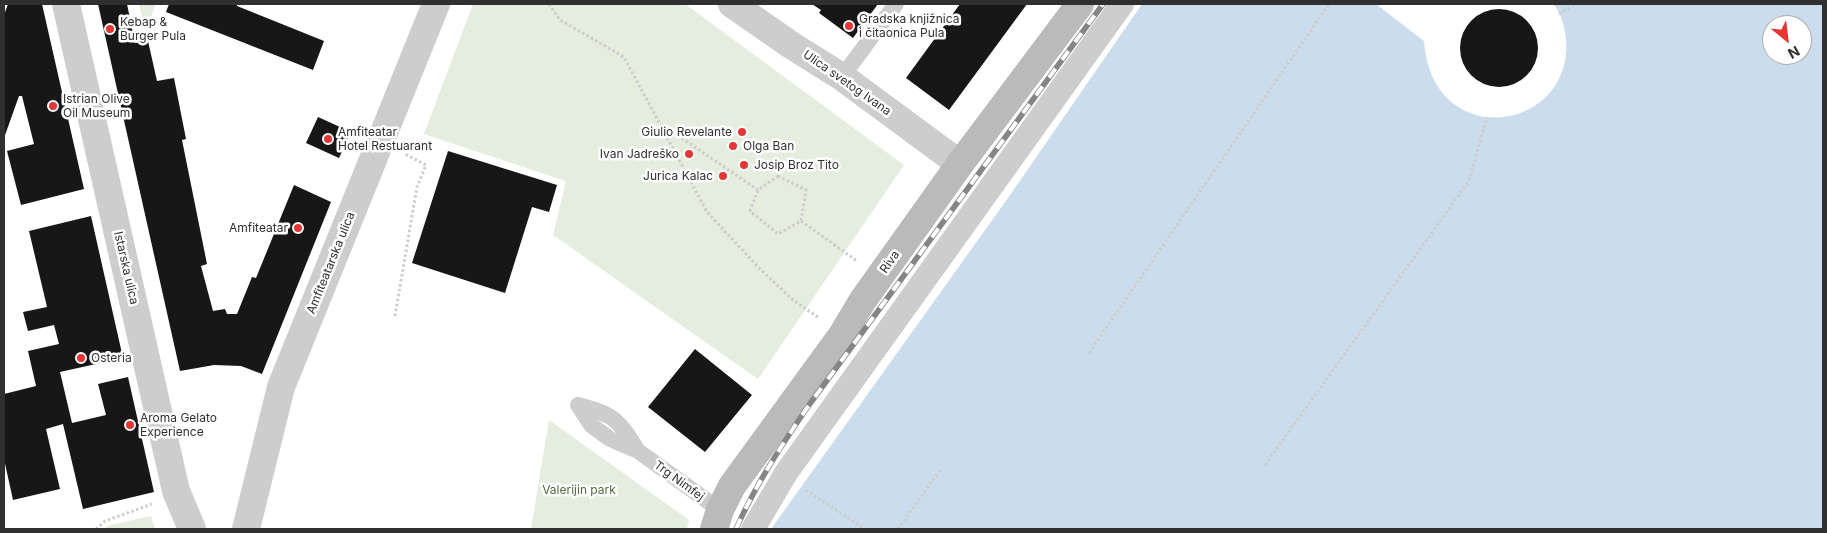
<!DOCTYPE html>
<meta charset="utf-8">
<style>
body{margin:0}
#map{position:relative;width:1827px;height:533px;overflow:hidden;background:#fff;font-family:Inter,sans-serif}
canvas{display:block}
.frame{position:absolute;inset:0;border:5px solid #303030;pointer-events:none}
.north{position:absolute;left:1762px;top:15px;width:50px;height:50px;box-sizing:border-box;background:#fff;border:1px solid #acacac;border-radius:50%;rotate:151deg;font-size:14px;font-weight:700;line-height:20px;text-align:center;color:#303030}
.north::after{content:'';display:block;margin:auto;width:18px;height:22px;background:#e43635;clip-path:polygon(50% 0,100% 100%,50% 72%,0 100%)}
</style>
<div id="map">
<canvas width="1827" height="533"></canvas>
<div class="frame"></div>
<div class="north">N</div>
</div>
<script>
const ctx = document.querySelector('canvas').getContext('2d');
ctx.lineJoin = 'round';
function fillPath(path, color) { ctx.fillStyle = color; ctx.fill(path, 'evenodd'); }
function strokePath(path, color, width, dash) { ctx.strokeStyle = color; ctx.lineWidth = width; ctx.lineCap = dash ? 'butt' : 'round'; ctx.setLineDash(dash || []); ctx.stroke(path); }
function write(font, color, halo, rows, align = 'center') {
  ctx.font = font + ' Inter,sans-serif'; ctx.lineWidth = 5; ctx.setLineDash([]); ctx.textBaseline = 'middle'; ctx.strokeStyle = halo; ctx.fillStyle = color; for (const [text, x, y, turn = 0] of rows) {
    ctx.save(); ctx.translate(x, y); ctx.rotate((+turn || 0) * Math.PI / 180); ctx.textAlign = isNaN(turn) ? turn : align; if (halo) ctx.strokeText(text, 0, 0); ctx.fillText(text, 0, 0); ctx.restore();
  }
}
fillPath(new Path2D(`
 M 139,4 L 156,4 L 145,31 Z
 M 473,4 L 685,4 L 904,165 L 758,379 L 553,235 L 566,181 L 424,134 Z
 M 549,420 L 689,520 L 687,529 L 531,529 Z
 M 151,516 L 155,529 L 104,529 L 110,525 Z`), '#e5edde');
fillPath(new Path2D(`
 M 1142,4 L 1376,4 L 1424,41 C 1432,154 1574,132 1566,39 C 1565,28 1561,12 1553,4 L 1823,4 L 1823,529 L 771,529 L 1008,198 ZM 1772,25 L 1802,25 L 1802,55 L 1772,55 Z`), '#cbddec');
fillPath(new Path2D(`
 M 8,4 L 42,4 L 84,189 L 21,205 L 7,151 L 34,144 L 22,96 L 19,96 L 4,138 L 4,15 Z
 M 98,4 L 127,4 L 135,43 L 148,41 L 157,81 L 174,78 L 186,139 L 182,140 L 207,264 L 201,266 L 213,311 L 225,309 L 227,314 L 237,314 L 252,277 L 256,278 L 294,185 L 331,202 L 262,374 L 241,366 L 214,365 L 180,371 Z
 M 169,4 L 237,4 L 237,6 L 324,41 L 313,70 L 166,12 Z
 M 812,4 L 878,4 L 853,38 L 819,13 L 821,10 Z
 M 960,4 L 1027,4 L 949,110 L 906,78 Z
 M1460 48a39 39 0 1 1 78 0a39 39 0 1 1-78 0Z
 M 318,117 L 351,132 L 339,158 L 306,143 Z
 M 448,151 L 557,185 L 549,212 L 532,207 L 505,293 L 412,263 Z
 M 91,216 L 123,358 L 60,372 L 72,423 L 106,415 L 98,384 L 128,377 L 154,492 L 83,509 L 63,424 L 46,429 L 60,489 L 13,500 L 4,459 L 4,394 L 36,386 L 28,351 L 59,344 L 54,325 L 28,331 L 23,312 L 47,307 L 29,231 Z
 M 695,349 L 752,395 L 705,452 L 648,407 Z`), '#171717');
strokePath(new Path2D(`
 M 549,4 L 560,20 L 624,57 L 707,212 L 760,269 L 793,300 L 819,318
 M 1559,14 L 1575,4
 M 661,124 L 758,190
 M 778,176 L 806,190 L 801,221 L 778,234 L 750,211 L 758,190 Z
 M 801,221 L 857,261
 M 395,316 L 417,187 L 426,165 L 405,154
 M 1089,353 L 1329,4
 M 1265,465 L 1469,181 L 1487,117
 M 806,490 L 865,529
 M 96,529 L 105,521 L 152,504
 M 898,529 L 940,470`), '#cdcdcd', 3, [2.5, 2.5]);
strokePath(new Path2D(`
 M 842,77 L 896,4
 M 578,405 L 591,425 L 610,439 L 638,451 L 720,510
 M 578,405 C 615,415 618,419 638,451`), '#cdcdcd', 16);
strokePath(new Path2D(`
 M 753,529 L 786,473 L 1122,4`), '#cdcdcd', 24);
strokePath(new Path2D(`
 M 66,4 L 176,491 L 192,529
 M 732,4 L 791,45 L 842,77 L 960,164
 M 246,529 L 281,387 L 436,4`), '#cdcdcd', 28);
strokePath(new Path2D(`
 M 714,529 L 720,510 L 732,486 L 842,335 L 863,300 L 960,164 L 1080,4`), '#bababa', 28);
const rail = new Path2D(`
 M 736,529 C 756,484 781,446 809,405 L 1103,4`);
strokePath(rail, '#858585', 5.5);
strokePath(rail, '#fff', 4, [11]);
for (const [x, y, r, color] of [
 [849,26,5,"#e43635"],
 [110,29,5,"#e43635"],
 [53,106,5,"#e43635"],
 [742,132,5,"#e43635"],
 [328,139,5,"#e43635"],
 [733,146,5,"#e43635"],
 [689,154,5,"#e43635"],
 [744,165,5,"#e43635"],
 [723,176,5,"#e43635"],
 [298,228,5,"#e43635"],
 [81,358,5,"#e43635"],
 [130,425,5,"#e43635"]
]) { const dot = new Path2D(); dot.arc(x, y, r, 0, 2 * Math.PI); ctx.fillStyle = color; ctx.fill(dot); strokePath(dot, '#fff', 2); }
write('12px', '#303030', '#fff', [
 ["Gradska knjižnica",859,19],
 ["i čitaonica Pula",859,33],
 ["Kebap &",120,22],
 ["Burger Pula",120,36],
 ["Istrian Olive",63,99],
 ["Oil Museum",63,113],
 ["Amfiteatar",338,132],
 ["Hotel Restuarant",338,146],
 ["Giulio Revelante",732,132,"right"],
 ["Olga Ban",743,146],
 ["Ivan Jadreško",679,154,"right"],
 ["Josip Broz Tito",754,165],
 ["Jurica Kalac",713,176,"right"],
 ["Amfiteatar",288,228,"right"],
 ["Osteria",91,358],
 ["Aroma Gelato",140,418],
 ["Experience",140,432]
], 'left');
write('12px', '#303030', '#fff', [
 ["Ulica svetog Ivana",847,83,35],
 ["Riva",890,262,-55],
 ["Amfiteatarska ulica",331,263,-68],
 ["Istarska ulica",126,268,77],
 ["Trg Nimfej",679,481,36]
]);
write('12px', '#4f6c3d', '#fff', [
 ["Valerijin park",579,490]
]);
</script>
